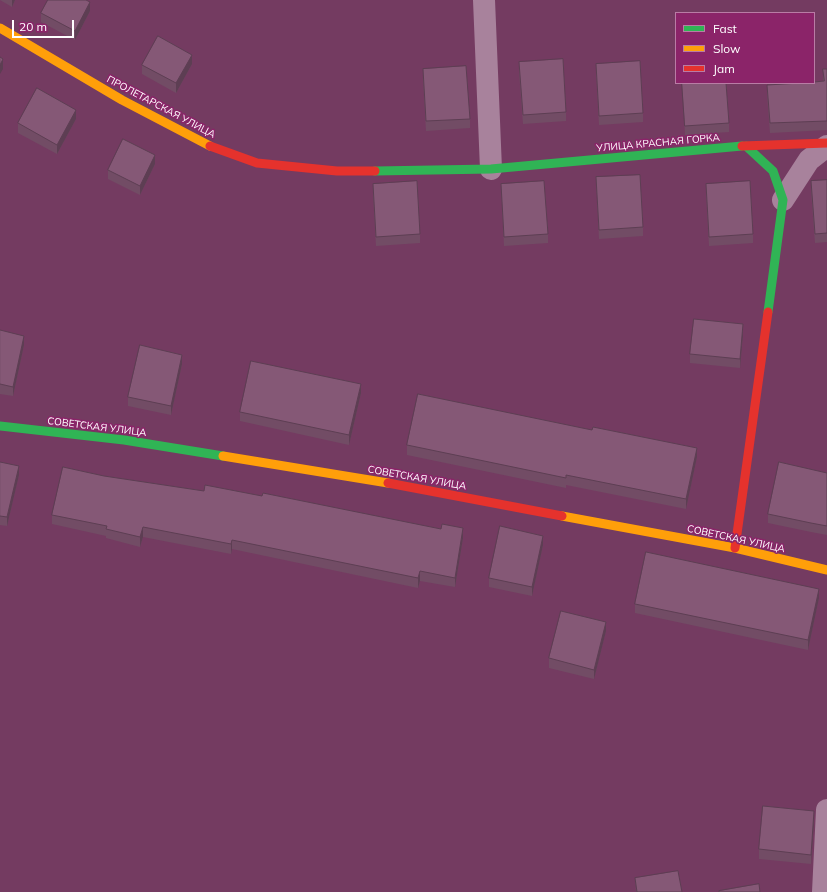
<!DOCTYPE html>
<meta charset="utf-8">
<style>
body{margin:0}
#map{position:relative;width:827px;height:892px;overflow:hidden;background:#743b61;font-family:Mulish,sans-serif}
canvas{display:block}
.legend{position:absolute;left:675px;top:12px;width:140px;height:72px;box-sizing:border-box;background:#8b2469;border:1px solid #b97ca5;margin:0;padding:5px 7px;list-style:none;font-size:12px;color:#fff}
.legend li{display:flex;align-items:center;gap:8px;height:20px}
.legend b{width:20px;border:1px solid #b97ca5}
.scale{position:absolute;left:12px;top:20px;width:62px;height:18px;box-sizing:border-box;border:2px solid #fff;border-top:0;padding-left:5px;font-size:12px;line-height:14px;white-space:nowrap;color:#fff;-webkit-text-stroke:3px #8b2469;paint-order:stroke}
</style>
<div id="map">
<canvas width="827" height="892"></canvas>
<ul class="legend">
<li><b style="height:5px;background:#30b455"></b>Fast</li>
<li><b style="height:5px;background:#ff9f0a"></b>Slow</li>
<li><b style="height:5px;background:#e5322d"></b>Jam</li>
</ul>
<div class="scale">20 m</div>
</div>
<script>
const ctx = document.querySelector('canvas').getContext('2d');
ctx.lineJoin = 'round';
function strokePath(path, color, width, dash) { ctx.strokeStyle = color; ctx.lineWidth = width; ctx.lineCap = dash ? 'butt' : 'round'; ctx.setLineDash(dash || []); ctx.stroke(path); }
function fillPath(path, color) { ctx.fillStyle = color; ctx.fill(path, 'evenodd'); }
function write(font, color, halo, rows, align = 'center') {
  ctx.font = font + ' Mulish,sans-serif'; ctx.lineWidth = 3; ctx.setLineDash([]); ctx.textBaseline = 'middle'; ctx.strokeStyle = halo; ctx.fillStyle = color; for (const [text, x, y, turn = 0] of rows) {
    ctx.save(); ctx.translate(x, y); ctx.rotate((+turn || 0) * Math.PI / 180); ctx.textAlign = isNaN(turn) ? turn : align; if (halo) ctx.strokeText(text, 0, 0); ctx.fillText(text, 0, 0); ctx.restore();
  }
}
strokePath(new Path2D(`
 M 484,0 L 491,169
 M 783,200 L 809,160 L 827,146
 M 823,892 L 827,810`), '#a8829c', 22);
strokePath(new Path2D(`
 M 746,146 L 773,171 L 783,200 L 768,312
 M 375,171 L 491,169 L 742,146
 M 0,426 L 124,440 L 223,456`), '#30b455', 9);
strokePath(new Path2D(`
 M 0,28 L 122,100 L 210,146
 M 223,456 L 388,483
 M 562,516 L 735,548 L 827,570`), '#ff9f0a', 9);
strokePath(new Path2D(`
 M 210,146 L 257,163 L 337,171 L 375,171
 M 742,146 L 827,143
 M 388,483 L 562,516
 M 735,548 L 768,312`), '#e5322d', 9);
fillPath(new Path2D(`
 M 0,0 L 15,0 L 12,7 Z
 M 90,11 L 75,40 L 41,22 L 41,13 Z
 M 519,62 L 566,112 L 566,121 L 523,124 L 519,72 Z
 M 192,64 L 176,93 L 142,74 L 142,65 Z
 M 596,64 L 643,113 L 643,122 L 599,125 L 596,73 Z
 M 423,69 L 470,119 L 470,128 L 426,131 L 423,78 Z
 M 823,69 L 827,69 L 827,130 L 770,133 L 767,95 L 767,85 L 823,81 Z
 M 682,83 L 726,83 L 729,123 L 729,132 L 685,135 Z
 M 76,119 L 57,154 L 18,133 L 18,123 Z
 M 155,164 L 140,195 L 108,179 L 108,170 Z
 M 596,177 L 643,227 L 643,236 L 599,239 Z
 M 827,180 L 827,242 L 815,243 L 811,191 L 811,181 Z
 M 373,184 L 420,234 L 420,243 L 376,246 L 373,193 Z
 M 501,184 L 548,234 L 548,243 L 504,246 Z
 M 706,184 L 753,234 L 753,243 L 709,246 L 706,194 Z
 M 0,330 L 24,345 L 13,396 L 0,394 Z
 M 743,334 L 740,368 L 690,363 L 690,354 Z
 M 182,364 L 171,415 L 128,406 L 128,397 Z
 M 361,393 L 349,445 L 240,421 L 240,412 Z
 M 407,445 L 697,457 L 686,509 L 566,485 L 566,488 L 407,455 Z
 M 0,462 L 19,475 L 7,526 L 0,525 Z
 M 827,473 L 827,535 L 811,532 L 768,523 L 768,514 Z
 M 104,476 L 204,491 L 463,538 L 455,587 L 420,581 L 418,588 L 232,549 L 231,554 L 143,537 L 140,547 L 106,538 L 106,536 L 52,524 L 52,515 Z
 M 543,545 L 532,596 L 489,587 L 489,578 Z
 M 819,598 L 808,650 L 635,613 L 635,604 Z
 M 606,631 L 594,679 L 549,668 L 549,658 Z
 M 814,820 L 811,864 L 759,859 L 759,849 Z
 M 635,878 L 682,892 L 636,892 Z`), '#724c65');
fillPath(new Path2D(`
 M 12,0 L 15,0 L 12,7 Z
 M 90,2 L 90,11 L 75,40 L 75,31 Z
 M 192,55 L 192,64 L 176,93 L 176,83 Z
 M 3,59 L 3,69 L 0,74 L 0,65 Z
 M 76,110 L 76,119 L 57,154 L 57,145 Z
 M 155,155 L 155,164 L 140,195 L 140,186 Z
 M 743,324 L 743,334 L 740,368 L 740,359 Z
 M 24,336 L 24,345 L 13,396 L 13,387 Z
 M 182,355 L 182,364 L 171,415 L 171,406 Z
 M 361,384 L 361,393 L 349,445 L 349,435 Z
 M 697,448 L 697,457 L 686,509 L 686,499 Z
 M 19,466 L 19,475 L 7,526 L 7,517 Z
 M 143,527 L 143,537 L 140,547 L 140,537 Z
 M 463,528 L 463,538 L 455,587 L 455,578 Z
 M 543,536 L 543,545 L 532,596 L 532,587 Z
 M 232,540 L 232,549 L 231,554 L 231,544 Z
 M 420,571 L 420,581 L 418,588 L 418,578 Z
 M 819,589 L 819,598 L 808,650 L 808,640 Z
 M 606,622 L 606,631 L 594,679 L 594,670 Z
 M 814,811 L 814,820 L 811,864 L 811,855 Z`), '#5d3e53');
const building = new Path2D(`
 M 48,0 L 86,0 L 90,2 L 75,31 L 41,13 Z
 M 158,36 L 192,55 L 176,83 L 142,65 Z
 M 0,57 L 3,59 L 0,65 Z
 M 563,59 L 566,112 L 523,115 L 519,62 Z
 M 640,61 L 643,113 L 599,116 L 596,64 Z
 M 466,66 L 470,119 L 426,121 L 423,69 Z
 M 823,69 L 827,69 L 827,121 L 770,123 L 767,85 L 800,83 L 814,83 L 814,82 L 824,81 Z
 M 682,83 L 726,83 L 729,123 L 685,126 Z
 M 37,88 L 76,110 L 57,145 L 18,123 Z
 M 123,139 L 155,155 L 140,186 L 108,170 Z
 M 640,175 L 643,227 L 599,230 L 596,177 Z
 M 827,180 L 827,233 L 815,234 L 811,181 Z
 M 417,181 L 420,234 L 376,237 L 373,184 Z
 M 544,181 L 548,234 L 504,237 L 501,184 Z
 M 750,181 L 753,234 L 709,237 L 706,184 Z
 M 694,319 L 743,324 L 740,359 L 690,354 Z
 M 0,330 L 24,336 L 13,387 L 0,384 Z
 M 140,345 L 182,355 L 171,406 L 128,397 Z
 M 251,361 L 361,384 L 349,435 L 240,412 Z
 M 418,394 L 592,430 L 593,427 L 697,448 L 686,499 L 566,475 L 566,478 L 407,445 Z
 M 0,462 L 19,466 L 7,517 L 0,516 Z
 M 779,462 L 827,473 L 827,526 L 811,523 L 768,514 Z
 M 63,467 L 104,476 L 204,491 L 205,485 L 262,496 L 263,493 L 441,529 L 442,524 L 463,528 L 455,578 L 420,571 L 418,578 L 232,540 L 231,544 L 143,527 L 140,537 L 106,529 L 107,526 L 52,515 Z
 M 500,526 L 543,536 L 532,587 L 489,578 Z
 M 646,552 L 819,589 L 808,640 L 635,604 Z
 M 561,611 L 606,622 L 594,670 L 549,658 Z
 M 763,806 L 814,811 L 811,855 L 759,849 Z
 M 678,871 L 682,892 L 637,892 L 635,878 Z
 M 759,884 L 760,892 L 719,892 L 719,891 Z`);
fillPath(building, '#855876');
strokePath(building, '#5d3e53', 1);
write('10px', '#fff', '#8b2469', [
 ["ПРОЛЕТАРСКАЯ УЛИЦА",161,107,28],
 ["УЛИЦА КРАСНАЯ ГОРКА",658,143,-5],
 ["СОВЕТСКАЯ УЛИЦА",97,427,7],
 ["СОВЕТСКАЯ УЛИЦА",417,478,10],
 ["СОВЕТСКАЯ УЛИЦА",736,539,12]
]);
</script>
